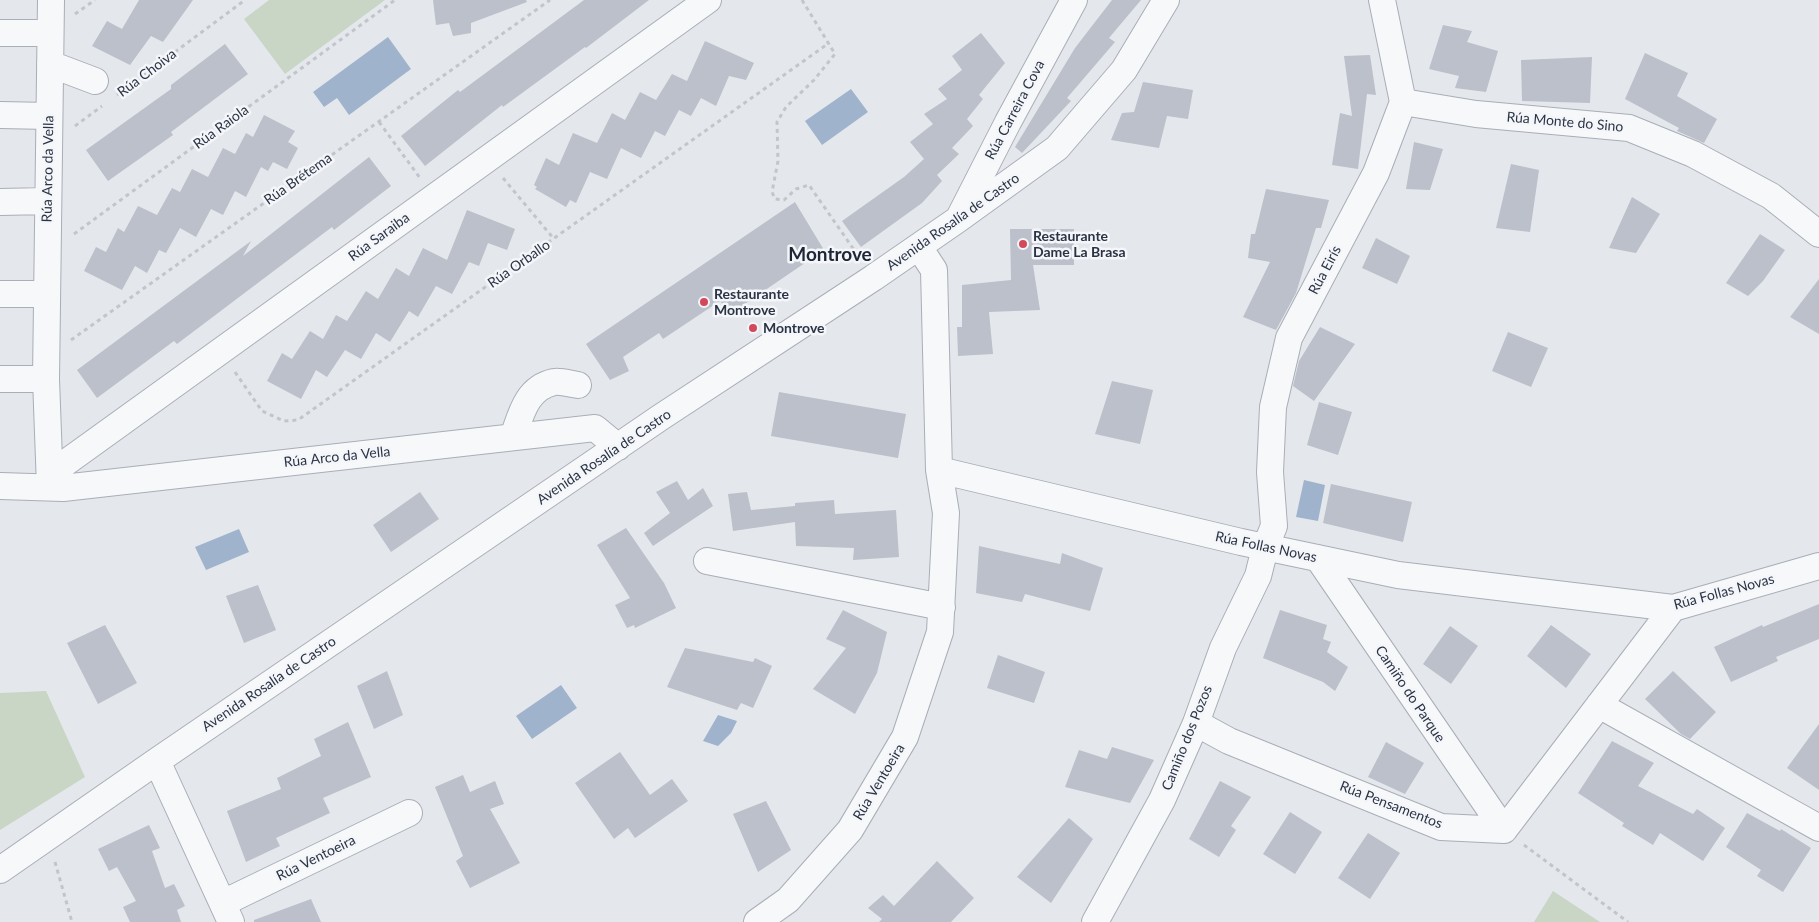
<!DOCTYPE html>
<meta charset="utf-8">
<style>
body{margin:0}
canvas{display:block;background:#e4e7ec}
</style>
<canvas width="1819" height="922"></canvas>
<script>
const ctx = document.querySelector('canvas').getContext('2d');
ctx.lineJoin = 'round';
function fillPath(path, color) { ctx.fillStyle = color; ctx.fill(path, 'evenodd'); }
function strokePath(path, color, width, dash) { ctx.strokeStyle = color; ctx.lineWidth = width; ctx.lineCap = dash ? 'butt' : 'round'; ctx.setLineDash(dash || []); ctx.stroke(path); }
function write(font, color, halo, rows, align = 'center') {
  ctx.font = font + ' Lato,sans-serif'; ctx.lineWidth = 5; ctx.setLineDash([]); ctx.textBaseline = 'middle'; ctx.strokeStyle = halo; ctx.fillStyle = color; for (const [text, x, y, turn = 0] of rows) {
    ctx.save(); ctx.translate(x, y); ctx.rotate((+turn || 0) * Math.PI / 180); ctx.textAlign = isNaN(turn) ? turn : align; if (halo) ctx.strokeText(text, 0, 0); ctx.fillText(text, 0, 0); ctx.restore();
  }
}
fillPath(new Path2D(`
 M 269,0 L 385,0 L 285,74 L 244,19 Z
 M 46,691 L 85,777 L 0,830 L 0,693 Z
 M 1553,891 L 1600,922 L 1534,922 Z`), '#c9d6c5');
fillPath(new Path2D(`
 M 388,37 L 411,69 L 349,115 L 337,98 L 324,107 L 313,92 Z
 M 851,89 L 868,112 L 822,145 L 805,121 Z
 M 1304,480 L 1325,485 L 1318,521 L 1296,517 Z
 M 239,529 L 249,552 L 206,570 L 195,547 Z
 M 561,685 L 577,708 L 532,739 L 516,716 Z
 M 718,715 L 737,721 L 731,733 L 718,746 L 703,741 Z`), '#9fb4cc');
fillPath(new Path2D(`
 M 139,0 L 193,0 L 163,42 L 151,36 L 130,65 L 92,46 L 107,21 L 122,29 Z
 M 433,0 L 526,0 L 527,2 L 471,23 L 471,33 L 453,36 L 449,23 L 436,25 Z
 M 584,0 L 649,0 L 586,48 L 585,47 L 503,107 L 502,105 L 425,166 L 401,136 L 458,90 L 460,92 Z
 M 1112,0 L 1141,0 L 1109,38 L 1115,42 L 1067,98 L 1071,101 L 1022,153 L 1015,147 L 1075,48 Z
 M 1443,25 L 1472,31 L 1467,42 L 1498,51 L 1486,92 L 1455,88 L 1459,76 L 1429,69 Z
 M 981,33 L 1005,63 L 979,95 L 983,99 L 967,119 L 973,126 L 952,148 L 959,154 L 937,175 L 942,181 L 922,203 L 861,247 L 842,221 L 904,177 L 924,159 L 910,142 L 933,124 L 924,114 L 947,99 L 938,89 L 962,70 L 952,56 Z
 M 705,41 L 754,63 L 746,80 L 729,76 L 716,106 L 701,98 L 691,116 L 679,110 L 665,136 L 655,131 L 641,158 L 621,148 L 607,179 L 590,172 L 576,203 L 570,200 L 566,207 L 535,189 L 537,187 L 534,185 L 546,158 L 559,165 L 573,133 L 597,143 L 612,113 L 625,120 L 640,92 L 656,100 L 672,74 L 687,81 Z
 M 225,44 L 248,74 L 171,132 L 173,135 L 108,181 L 86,150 L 171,89 L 171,85 Z
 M 1645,53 L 1688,73 L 1677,96 L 1717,119 L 1704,143 L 1677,131 L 1679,128 L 1625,99 Z
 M 1370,55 L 1376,95 L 1367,94 L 1358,169 L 1332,165 L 1340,113 L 1352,116 L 1344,56 Z
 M 1592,57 L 1590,103 L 1522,101 L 1521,60 Z
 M 1143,82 L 1193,90 L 1188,119 L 1167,116 L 1159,148 L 1111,140 L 1122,113 L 1134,112 Z
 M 264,115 L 295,131 L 288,142 L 298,148 L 287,169 L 273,162 L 268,171 L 261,167 L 246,197 L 235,191 L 223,215 L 211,209 L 196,237 L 180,228 L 166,253 L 159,250 L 147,273 L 135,266 L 122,290 L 84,271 L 96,247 L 106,252 L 118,228 L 124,232 L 138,206 L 157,215 L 172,188 L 180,192 L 192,169 L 208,177 L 223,148 L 235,154 L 246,133 L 253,137 Z
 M 1414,142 L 1443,149 L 1430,190 L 1406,189 Z
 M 369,157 L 391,186 L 334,230 L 332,227 L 177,344 L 174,341 L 97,398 L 77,370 L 251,241 L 243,256 Z
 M 1511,164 L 1539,170 L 1530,232 L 1496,228 Z
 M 1266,189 L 1329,200 L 1321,228 L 1316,228 L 1296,293 L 1276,330 L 1243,317 L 1270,262 L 1248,258 L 1251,234 L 1255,234 Z
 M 1632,197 L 1660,214 L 1636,253 L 1609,248 Z
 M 795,202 L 824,250 L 730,314 L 720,301 L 663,339 L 659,333 L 623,357 L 629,371 L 610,380 L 586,344 Z
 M 467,210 L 515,229 L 507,250 L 488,243 L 479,266 L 469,262 L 452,294 L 436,286 L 418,317 L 409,311 L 390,342 L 376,333 L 361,359 L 345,350 L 327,377 L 316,370 L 301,399 L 267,381 L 282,353 L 292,359 L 310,331 L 323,339 L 336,315 L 347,321 L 366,291 L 378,299 L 396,268 L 409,276 L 423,248 L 447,260 Z
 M 1010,229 L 1074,229 L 1074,265 L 1033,265 L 1040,310 L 989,312 L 993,354 L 958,356 L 957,327 L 962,327 L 962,285 L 1011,280 Z
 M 1760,234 L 1785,250 L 1763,281 L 1748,296 L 1726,283 Z
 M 1376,238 L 1410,256 L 1397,284 L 1362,268 Z
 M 1819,279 L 1819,334 L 1790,317 Z
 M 1320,327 L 1355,344 L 1314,401 L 1293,386 L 1299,361 Z
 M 1508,332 L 1548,348 L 1531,387 L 1492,371 Z
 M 1112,381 L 1153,390 L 1140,444 L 1095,434 Z
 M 779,392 L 906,414 L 898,458 L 771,436 Z
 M 1319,402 L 1352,412 L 1338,455 L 1307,445 Z
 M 677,481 L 688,500 L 703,488 L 713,506 L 653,546 L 644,533 L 670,513 L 656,492 Z
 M 1331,484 L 1412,502 L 1403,542 L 1323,523 Z
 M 420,492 L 439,519 L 391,552 L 373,525 Z
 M 747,492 L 751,510 L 795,506 L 795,503 L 834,500 L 835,514 L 896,510 L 899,557 L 853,560 L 854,548 L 796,546 L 795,522 L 733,531 L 728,494 Z
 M 626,528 L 664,583 L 676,608 L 635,628 L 634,625 L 627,628 L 615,605 L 630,598 L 597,545 Z
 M 979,546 L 1060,564 L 1062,553 L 1103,568 L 1090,611 L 1025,594 L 1022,602 L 976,593 Z
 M 258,585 L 276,630 L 244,643 L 226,596 Z
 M 1819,604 L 1819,639 L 1776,657 L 1778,661 L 1731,682 L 1714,647 L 1762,625 L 1763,627 Z
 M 843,610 L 887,632 L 877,673 L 855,714 L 813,689 L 846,648 L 826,639 Z
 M 1280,610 L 1327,625 L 1323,639 L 1331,642 L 1327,652 L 1348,667 L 1335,691 L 1323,682 L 1263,658 Z
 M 105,625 L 137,683 L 98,704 L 67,643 Z
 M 1551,625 L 1591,654 L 1566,688 L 1527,656 Z
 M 1450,626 L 1478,646 L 1451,684 L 1423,664 Z
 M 685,648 L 753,662 L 755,658 L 772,666 L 753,708 L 741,703 L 737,710 L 667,687 Z
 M 998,655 L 1045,672 L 1034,703 L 987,688 Z
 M 387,671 L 403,715 L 374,729 L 357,686 Z
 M 1673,671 L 1716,712 L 1690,739 L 1681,734 L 1645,699 Z
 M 348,722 L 371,777 L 323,798 L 330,813 L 276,838 L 280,846 L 246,862 L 227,811 L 281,789 L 277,778 L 321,756 L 314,739 Z
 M 1819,724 L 1819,790 L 1787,768 Z
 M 1612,741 L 1654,763 L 1638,786 L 1693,814 L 1697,809 L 1725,828 L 1703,861 L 1660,833 L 1653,845 L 1622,826 L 1624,823 L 1578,793 Z
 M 1386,742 L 1424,763 L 1405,794 L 1368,777 Z
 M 1112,747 L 1154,760 L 1130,803 L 1065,787 L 1079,750 L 1107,759 Z
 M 620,752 L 650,795 L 672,779 L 688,801 L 635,838 L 628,828 L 614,839 L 575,783 Z
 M 463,775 L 470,792 L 495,781 L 504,804 L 490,809 L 520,863 L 470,888 L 456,861 L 463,856 L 435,787 Z
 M 1220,781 L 1251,797 L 1231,826 L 1236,830 L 1219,857 L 1189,839 Z
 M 766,801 L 791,850 L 758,872 L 733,814 Z
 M 1290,812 L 1322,832 L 1295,874 L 1263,854 Z
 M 1747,813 L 1780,831 L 1781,829 L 1811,848 L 1783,892 L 1757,876 L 1761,870 L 1726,847 Z
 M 1069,818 L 1093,839 L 1051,903 L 1017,877 Z
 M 149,825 L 160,848 L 152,851 L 165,888 L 174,884 L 185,906 L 177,910 L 181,922 L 130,922 L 123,907 L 136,901 L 117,867 L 109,871 L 98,849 Z
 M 1368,833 L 1400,853 L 1370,899 L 1338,878 Z
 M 937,861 L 974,898 L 951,922 L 879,922 L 882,919 L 868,908 L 883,895 L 894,906 Z
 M 311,899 L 321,922 L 254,922 L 254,920 Z`), '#bbc0ca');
const minor = new Path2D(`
 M 0,33 L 50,33
 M 50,64 L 95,81
 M 1403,102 L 1476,114 L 1629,128 L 1693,154 L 1771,196 L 1819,234
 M 0,115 L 49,116
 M 0,202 L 47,201
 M 960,216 L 1008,122 L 1074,0
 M 919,247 L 934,270 L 939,470 L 1241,542 L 1398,575 L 1673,608 L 1819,566
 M 0,294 L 46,294
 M 0,379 L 46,379
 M 513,437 C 521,415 526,388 554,382 C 561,381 571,384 578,385
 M 50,474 L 708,0
 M 0,486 L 63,488 L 595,428 L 618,447
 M 50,487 L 46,379 L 51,0
 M 1318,558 L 1504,830
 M 707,561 L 942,607
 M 1599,705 L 1819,828
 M 1196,723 L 1229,741 L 1441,827 L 1504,830 L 1673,608
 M 157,761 L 231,922
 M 0,870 L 157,761 L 661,417 L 873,278 L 957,220 L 1057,148 L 1124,70 L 1166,0
 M 223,903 L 409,813
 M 757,922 L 788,900 L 850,830 L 905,737 L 940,632 L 946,513 L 939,470
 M 1095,922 L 1162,800 L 1196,723 L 1223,648 L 1258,576 L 1265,548 L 1274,526 L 1270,472 L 1273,407 L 1289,338 L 1376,173 L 1403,102 L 1382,0`);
strokePath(minor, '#a9aeb7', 28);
strokePath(new Path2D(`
 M 802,0 L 835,54 L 814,80 L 786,107 L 777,122 L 778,161 L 772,192 L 775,199 L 784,200 L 796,189 L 809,185 L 859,257
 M 75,14 L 95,0
 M 117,95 L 245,0
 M 379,122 L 420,178
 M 75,126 L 102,106
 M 503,178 L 554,239
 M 74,234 L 395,0
 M 71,340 L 550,0
 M 235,372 L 262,411 L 284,421 L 298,420 L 829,43
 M 1524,845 L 1628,922
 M 55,862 L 72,922`), '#c2c5cb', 3, [4, 4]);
strokePath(minor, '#f7f8fa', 26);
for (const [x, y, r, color] of [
 [1023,244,5,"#d1495b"],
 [704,302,5,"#d1495b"],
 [753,328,5,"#d1495b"]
]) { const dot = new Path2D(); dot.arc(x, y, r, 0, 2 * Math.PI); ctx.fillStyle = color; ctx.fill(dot); strokePath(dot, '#f4f6f9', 2); }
write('14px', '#2b3445', '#f4f6f9', [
 ["Rúa Choiva",147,73,-37],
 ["Rúa Carreira Cova",1015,110,-62],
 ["Rúa Monte do Sino",1565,122,5],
 ["Rúa Raiola",221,127,-36],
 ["Rúa Arco da Vella",48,169,-89],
 ["Rúa Brétema",298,179,-35],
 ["Avenida Rosalía de Castro",953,222,-35],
 ["Rúa Saraiba",379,237,-36],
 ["Rúa Orballo",519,264,-35],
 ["Rúa Eirís",1325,270,-62],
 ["Rúa Arco da Vella",337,457,-6],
 ["Avenida Rosalía de Castro",604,457,-34],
 ["Rúa Follas Novas",1266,547,12],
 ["Rúa Follas Novas",1724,592,-15],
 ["Avenida Rosalía de Castro",269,684,-34],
 ["Camiño do Parque",1410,694,56],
 ["Camiño dos Pozos",1187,738,-68],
 ["Rúa Ventoeira",879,782,-59],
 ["Rúa Pensamentos",1391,805,21],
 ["Rúa Ventoeira",316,858,-26]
]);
write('bold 14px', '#2b3445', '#f4f6f9', [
 ["Restaurante",1033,236],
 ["Dame La Brasa",1033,252],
 ["Restaurante",714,294],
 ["Montrove",714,310],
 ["Montrove",763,328]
], 'left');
write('bold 19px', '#1d2536', '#f4f6f9', [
 ["Montrove",830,255]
]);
</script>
